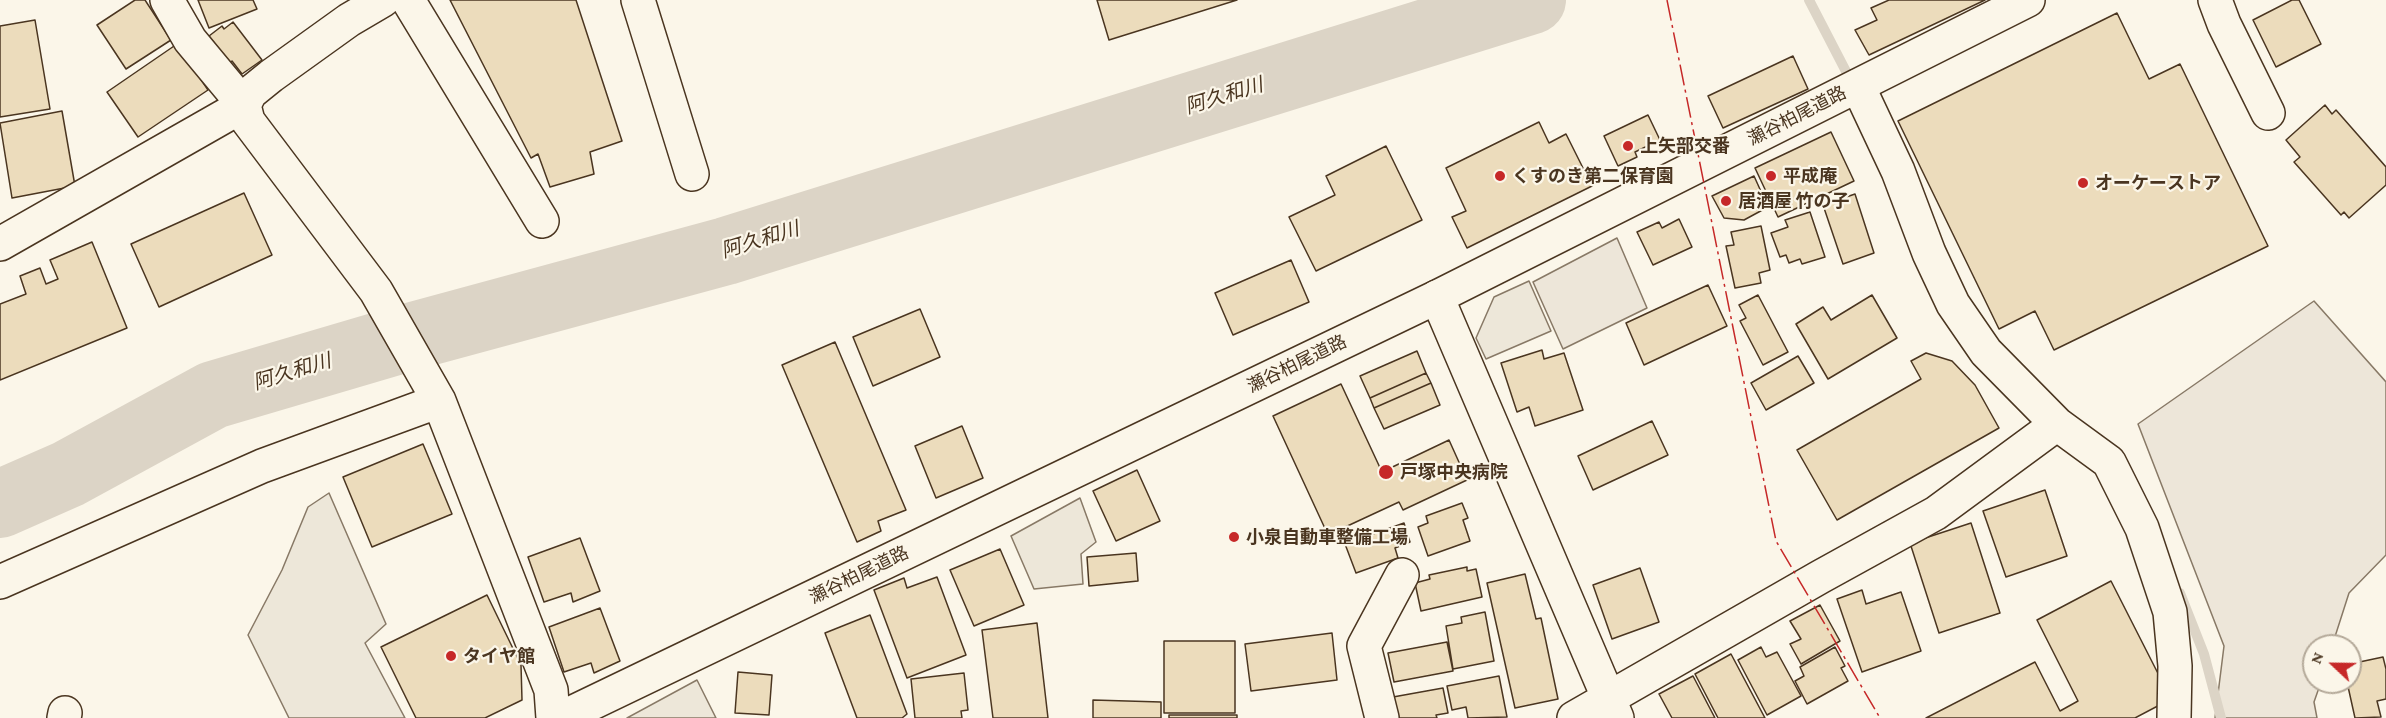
<!DOCTYPE html>
<meta charset="utf-8">
<style>
body{margin:0}
#map{position:relative;width:2386px;height:718px;overflow:hidden;background:#fbf6e9;font-family:"Crimson Pro",serif}
canvas{display:block}
.north{position:absolute;left:2302px;top:634px;width:60px;height:60px;box-sizing:border-box;background:#fbf6e9;border:2px solid #b4a999;border-radius:50%;rotate:292deg;font-size:16px;font-weight:700;line-height:24px;text-align:center;color:#4a3520}
.north::after{content:'';display:block;margin:auto;width:21px;height:27px;background:#c62828;clip-path:polygon(50% 0,100% 100%,50% 72%,0 100%)}
</style>
<div id="map">
<canvas width="2386" height="718"></canvas>
<div class="north">N</div>
</div>
<script>
const ctx = document.querySelector('canvas').getContext('2d');
ctx.lineJoin = 'round';
function fillPath(path, color) { ctx.fillStyle = color; ctx.fill(path, 'evenodd'); }
function strokePath(path, color, width, dash) { ctx.strokeStyle = color; ctx.lineWidth = width; ctx.lineCap = dash ? 'butt' : 'round'; ctx.setLineDash(dash || []); ctx.stroke(path); }
function write(font, color, halo, rows, align = 'center') {
  ctx.font = font + ' "Crimson Pro","Noto Sans JP",serif'; ctx.lineWidth = 4.5; ctx.setLineDash([]); ctx.textBaseline = 'middle'; ctx.strokeStyle = halo; ctx.fillStyle = color; for (const [text, x, y, turn = 0] of rows) {
    ctx.save(); ctx.translate(x, y); ctx.rotate((+turn || 0) * Math.PI / 180); ctx.textAlign = isNaN(turn) ? turn : align; if (halo) ctx.strokeText(text, 0, 0); ctx.fillText(text, 0, 0); ctx.restore();
  }
}
const green = new Path2D(`
 M 1617,238 L 1647,308 L 1563,349 L 1533,282 Z
 M 2314,301 L 2386,382 L 2386,555 L 2349,593 L 2332,646 L 2314,646 L 2314,682 L 2321,682 L 2314,702 L 2317,718 L 2215,718 L 2224,646 L 2138,424 Z`);
fillPath(green, '#ede6d9');
strokePath(green, '#887966', 1.5);
const parking = new Path2D(`
 M 1529,281 L 1551,331 L 1486,359 L 1476,338 L 1494,297 Z
 M 329,493 L 386,624 L 365,643 L 405,718 L 289,718 L 248,635 L 282,570 L 308,507 Z
 M 1080,498 L 1096,542 L 1081,554 L 1083,584 L 1034,589 L 1011,536 Z
 M 697,680 L 716,718 L 627,718 Z`);
fillPath(parking, '#ede7d9');
strokePath(parking, '#887966', 1.5);
strokePath(new Path2D(`
 M 1809,0 L 1852,83
 M 2180,593 L 2204,654 L 2221,718`), '#dcd4c6', 10);
strokePath(new Path2D(`
 M 0,504 L 68,474 L 213,395 L 413,336 L 726,251 L 1532,0`), '#dcd4c6', 68);
const building = new Path2D(`
 M 135,0 L 145,0 L 171,40 L 126,69 L 97,25 Z
 M 198,0 L 253,0 L 257,9 L 209,28 Z
 M 450,0 L 576,0 L 622,141 L 590,152 L 594,174 L 550,187 L 538,154 L 531,158 Z
 M 1097,0 L 1237,0 L 1109,40 Z
 M 1889,0 L 1985,0 L 1869,55 L 1855,30 L 1877,20 L 1871,8 Z
 M 2292,0 L 2299,0 L 2321,44 L 2276,67 L 2253,20 Z
 M 2117,13 L 2149,79 L 2180,64 L 2268,246 L 2054,350 L 2035,311 L 1999,329 L 1898,121 Z
 M 35,20 L 50,109 L 0,117 L 0,26 Z
 M 233,22 L 262,60 L 242,74 L 232,61 L 229,63 L 209,36 L 222,26 L 224,29 Z
 M 177,44 L 208,90 L 138,137 L 107,92 Z
 M 1793,56 L 1808,89 L 1723,128 L 1708,96 Z
 M 2325,105 L 2332,114 L 2336,110 L 2386,167 L 2386,185 L 2349,218 L 2344,212 L 2341,215 L 2294,162 L 2300,157 L 2286,140 Z
 M 62,111 L 75,186 L 12,198 L 0,123 Z
 M 1648,115 L 1660,140 L 1635,152 L 1637,157 L 1618,166 L 1604,136 Z
 M 1539,122 L 1549,143 L 1566,134 L 1592,186 L 1467,248 L 1452,217 L 1466,211 L 1446,168 Z
 M 1831,132 L 1854,181 L 1778,217 L 1755,168 Z
 M 1386,146 L 1422,220 L 1316,271 L 1289,217 L 1335,195 L 1326,176 Z
 M 1754,176 L 1768,207 L 1744,220 L 1724,218 L 1712,196 Z
 M 244,193 L 272,255 L 159,307 L 131,244 Z
 M 1855,194 L 1874,253 L 1843,264 L 1823,205 Z
 M 1810,212 L 1825,257 L 1802,264 L 1800,259 L 1789,263 L 1786,255 L 1780,257 L 1771,233 L 1788,227 L 1785,220 Z
 M 1679,219 L 1692,247 L 1653,265 L 1637,232 L 1659,222 L 1662,228 Z
 M 1761,226 L 1770,270 L 1759,273 L 1761,283 L 1735,288 L 1726,246 L 1734,245 L 1731,232 Z
 M 92,242 L 127,328 L 0,380 L 0,304 L 26,294 L 20,276 L 40,268 L 46,284 L 58,279 L 50,260 Z
 M 1291,260 L 1309,302 L 1233,335 L 1215,293 Z
 M 1708,285 L 1727,326 L 1644,365 L 1626,323 Z
 M 1758,295 L 1788,352 L 1763,365 L 1740,321 L 1746,318 L 1739,305 Z
 M 1872,295 L 1897,338 L 1828,379 L 1796,324 L 1823,307 L 1831,320 Z
 M 920,309 L 940,357 L 873,386 L 853,337 Z
 M 835,342 L 906,510 L 878,521 L 881,531 L 857,542 L 782,365 Z
 M 1542,350 L 1544,359 L 1564,353 L 1583,410 L 1535,426 L 1529,407 L 1517,412 L 1501,363 Z
 M 1417,351 L 1426,373 L 1370,398 L 1360,376 Z
 M 1926,353 L 1952,361 L 1975,385 L 1999,428 L 1837,520 L 1797,450 L 1921,379 L 1911,361 Z
 M 1798,356 L 1814,383 L 1766,410 L 1751,383 Z
 M 1426,373 L 1431,383 L 1374,408 L 1370,398 Z
 M 1431,383 L 1440,405 L 1384,429 L 1374,408 Z
 M 1341,384 L 1382,472 L 1449,440 L 1467,480 L 1403,510 L 1399,502 L 1328,535 L 1273,416 Z
 M 1652,421 L 1668,455 L 1593,490 L 1578,456 Z
 M 962,426 L 983,478 L 936,498 L 915,446 Z
 M 423,444 L 452,514 L 372,547 L 343,477 Z
 M 1137,470 L 1160,521 L 1116,541 L 1093,491 Z
 M 2045,490 L 2067,556 L 2006,577 L 1983,511 Z
 M 1462,503 L 1468,518 L 1463,520 L 1470,541 L 1428,556 L 1418,527 L 1428,523 L 1426,516 Z
 M 1404,523 L 1410,542 L 1395,548 L 1398,558 L 1356,573 L 1345,544 Z
 M 1971,523 L 2000,613 L 1939,633 L 1910,543 Z
 M 580,538 L 600,591 L 573,602 L 571,593 L 544,602 L 528,557 Z
 M 1000,549 L 1024,605 L 974,626 L 950,570 Z
 M 1136,553 L 1138,581 L 1089,586 L 1087,557 Z
 M 1467,567 L 1467,571 L 1476,569 L 1482,597 L 1421,611 L 1415,583 L 1430,579 L 1429,575 Z
 M 1640,568 L 1659,622 L 1612,639 L 1593,585 Z
 M 1525,574 L 1536,619 L 1541,618 L 1558,699 L 1515,708 L 1487,583 Z
 M 937,577 L 966,655 L 907,678 L 874,590 L 904,578 L 907,588 Z
 M 2111,581 L 2171,699 L 2135,718 L 1926,718 L 2035,662 L 2060,711 L 2078,701 L 2037,620 Z
 M 1862,590 L 1866,604 L 1901,592 L 1921,651 L 1862,672 L 1837,599 Z
 M 487,595 L 521,665 L 522,700 L 485,718 L 416,718 L 381,647 Z
 M 1820,605 L 1840,641 L 1801,664 L 1790,644 L 1801,639 L 1790,621 Z
 M 600,608 L 620,661 L 594,673 L 591,663 L 564,672 L 549,627 Z
 M 1485,612 L 1494,661 L 1453,669 L 1446,626 L 1462,623 L 1461,617 Z
 M 870,615 L 907,714 L 902,718 L 857,718 L 825,633 Z
 M 1037,623 L 1048,718 L 993,718 L 982,630 Z
 M 1332,633 L 1337,680 L 1251,691 L 1245,644 Z
 M 1164,641 L 1235,641 L 1235,713 L 1164,713 Z
 M 1447,642 L 1453,671 L 1394,682 L 1388,653 Z
 M 1761,647 L 1766,657 L 1777,652 L 1801,696 L 1767,715 L 1738,660 Z
 M 1835,647 L 1845,666 L 1841,668 L 1848,681 L 1807,704 L 1795,681 L 1804,676 L 1800,667 Z
 M 1731,654 L 1765,718 L 1718,718 L 1695,674 Z
 M 2383,657 L 2386,669 L 2386,699 L 2377,701 L 2381,717 L 2355,718 L 2347,682 L 2350,682 L 2350,664 Z
 M 738,672 L 772,675 L 769,715 L 735,713 Z
 M 964,673 L 968,710 L 961,711 L 962,718 L 915,718 L 911,679 Z
 M 1499,676 L 1507,717 L 1468,718 L 1466,707 L 1452,710 L 1447,686 Z
 M 1693,676 L 1715,718 L 1672,718 L 1659,694 Z
 M 1443,688 L 1448,713 L 1436,715 L 1437,718 L 1397,718 L 1393,697 Z
 M 1093,700 L 1161,702 L 1161,718 L 1093,718 Z
 M 1169,715 L 1237,715 L 1237,718 L 1169,718 Z`);
fillPath(building, '#ecdcbc');
strokePath(building, '#4a3520', 1.5);
const minor = new Path2D(`
 M 167,0 L 190,40 L 244,105 L 248,121 L 376,291 L 439,401 L 551,690 L 553,718
 M 408,0 L 542,221
 M 638,0 L 692,174
 M 2215,0 L 2224,24 L 2268,113
 M 1858,86 L 1898,171 L 1929,253 L 1953,304 L 1986,352 L 2057,424 L 2109,462 L 2142,528 L 2170,612 L 2175,666 L 2174,718
 M 0,244 L 244,105 L 250,93 L 271,76 L 349,20 L 383,0
 M 1437,297 L 1617,718
 M 0,582 L 262,466 L 439,401
 M 64,718 L 65,713
 M 1382,718 L 1364,646 L 1402,575
 M 1574,718 L 1820,577 L 1936,513 L 2057,424`);
const major = new Path2D(`
 M 561,718 L 1437,297 L 2028,0`);
strokePath(minor, '#4a3520', 36);
strokePath(major, '#4a3520', 36);
strokePath(minor, '#fbf6e9', 33);
strokePath(major, '#fbf6e9', 33);
strokePath(new Path2D(`
 M 1667,0 L 1776,541 L 1880,718`), '#c62828', 1.5, [21, 4.5, 3, 4.5]);
for (const [x, y, r, color] of [
 [1628,146,6,"#c62828"],
 [1500,176,6,"#c62828"],
 [1771,176,6,"#c62828"],
 [2083,183,6,"#c62828"],
 [1726,201,6,"#c62828"],
 [1386,472,8,"#c62828"],
 [1234,537,6,"#c62828"],
 [451,656,6,"#c62828"]
]) { const dot = new Path2D(); dot.arc(x, y, r, 0, 2 * Math.PI); ctx.fillStyle = color; ctx.fill(dot); strokePath(dot, '#fbf6e9', 2); }
write('18px', '#4a3520', '#fbf6e9', [
 ["瀬谷柏尾道路",1797,116,-27],
 ["瀬谷柏尾道路",1297,364,-26],
 ["瀬谷柏尾道路",859,575,-26]
]);
write('bold 18px', '#4a3520', '#fbf6e9', [
 ["上矢部交番",1640,146],
 ["くすのき第二保育園",1512,176],
 ["平成庵",1783,176],
 ["オーケーストア",2095,183],
 ["居酒屋 竹の子",1738,201],
 ["戸塚中央病院",1400,472],
 ["小泉自動車整備工場",1246,537],
 ["タイヤ館",463,656]
], 'left');
write('italic 20px', '#4a3520', '#fbf6e9', [
 ["阿久和川",1224,96,-17],
 ["阿久和川",760,240,-17],
 ["阿久和川",292,372,-17]
]);
</script>
